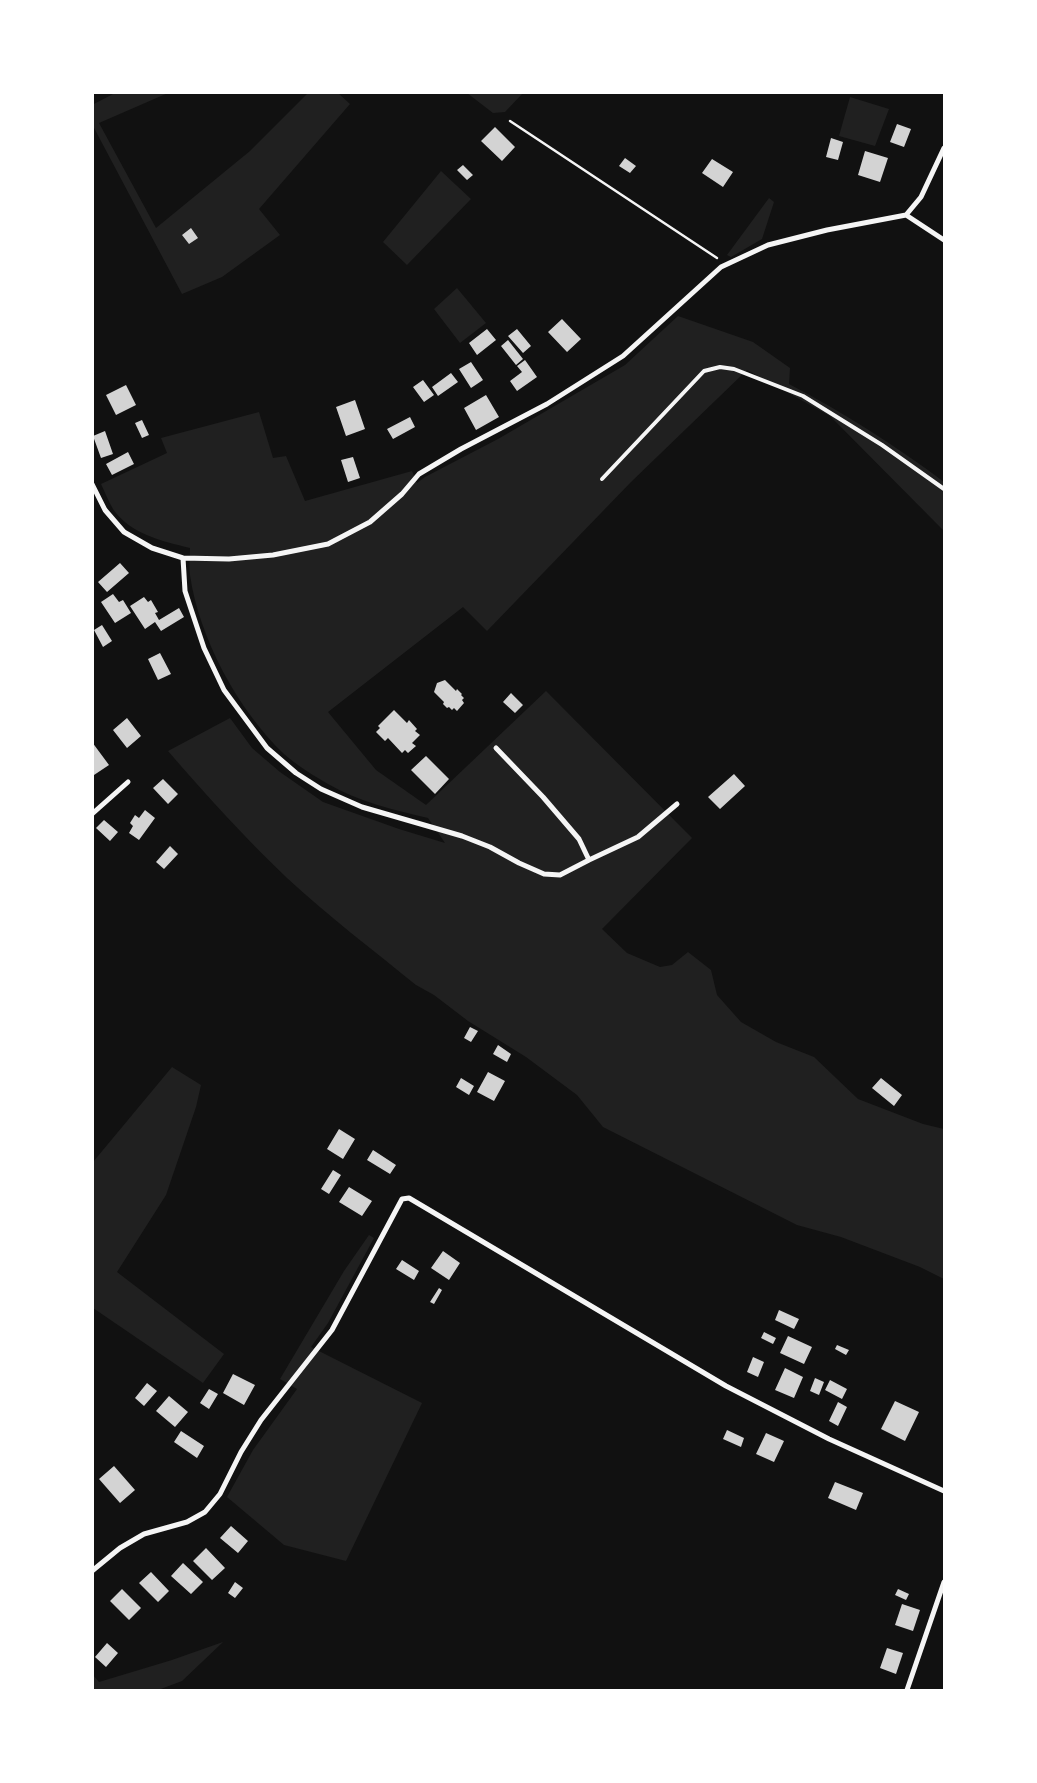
<!DOCTYPE html>
<style>
body{margin:0}
#map{position:relative;width:1037px;height:1783px;overflow:hidden;background:#111;font-family:"DM Sans",sans-serif}
canvas{display:block}
.frame{position:absolute;inset:0;border:94px solid #fff;pointer-events:none}
</style>
<div id="map">
<canvas width="1037" height="1783"></canvas>
<div class="frame"></div>
</div>
<script>
const ctx = document.querySelector('canvas').getContext('2d');
ctx.lineJoin = 'round';
function fillPath(path, color) { ctx.fillStyle = color; ctx.fill(path, 'evenodd'); }
function strokePath(path, color, width, dash) { ctx.strokeStyle = color; ctx.lineWidth = width; ctx.lineCap = dash ? 'butt' : 'round'; ctx.setLineDash(dash || []); ctx.stroke(path); }
fillPath(new Path2D(`
 M 115,93 L 168,93 L 99,123 L 156,228 L 250,151 L 308,93 L 338,93 L 350,104 L 259,209 L 280,235 L 222,277 L 182,294 L 93,126 L 92,105 Z
 M 467,93 L 523,93 L 505,112 L 493,113 Z
 M 850,97 L 889,109 L 875,146 L 839,136 Z
 M 441,171 L 471,199 L 407,265 L 383,242 Z
 M 769,198 L 774,202 L 762,239 L 731,257 L 727,255 Z
 M 457,288 L 486,323 L 460,343 L 434,309 Z
 M 678,316 L 753,342 L 790,368 L 789,384 C 844,413 895,445 944,482 L 944,531 L 830,416 L 747,370 L 631,482 L 487,631 L 463,607 L 328,712 L 376,770 L 426,805 L 546,691 L 692,838 L 602,929 L 627,953 L 660,967 L 672,965 L 688,952 L 711,970 L 717,995 L 741,1022 L 776,1042 L 814,1057 L 858,1099 L 923,1124 L 944,1129 L 944,1279 L 920,1267 L 841,1237 L 797,1225 L 603,1127 L 577,1095 L 526,1057 L 468,1021 L 434,995 L 416,985 C 373,950 328,916 287,878 C 245,838 206,795 168,751 L 230,718 L 252,748 L 280,772 L 323,802 L 399,829 L 445,843 L 428,818 C 394,810 359,802 328,784 C 314,776 295,764 284,754 C 238,710 199,638 190,575 C 189,566 190,557 190,548 C 162,541 130,534 113,509 C 108,501 105,492 101,484 L 167,453 L 161,438 L 259,412 L 273,458 L 286,456 L 305,501 L 412,471 L 417,483 L 425,477 L 498,439 L 625,365 Z
 M 172,1067 L 201,1085 L 196,1107 L 166,1195 L 117,1272 L 224,1354 L 203,1383 L 93,1308 L 93,1162 Z
 M 369,1235 L 374,1238 L 328,1323 L 311,1347 L 422,1403 L 346,1561 L 284,1545 L 227,1497 L 253,1450 L 297,1389 L 280,1379 L 344,1271 Z
 M 223,1642 L 182,1681 L 158,1690 L 93,1690 L 93,1675 L 99,1682 L 172,1660 Z`), '#202020');
fillPath(new Path2D(`
 M 897,124 L 911,129 L 904,147 L 890,142 Z
 M 495,127 L 515,147 L 502,161 L 481,141 Z
 M 831,138 L 843,142 L 838,160 L 826,157 Z
 M 865,151 L 888,158 L 880,182 L 858,175 Z
 M 625,158 L 636,166 L 630,173 L 619,166 Z
 M 712,159 L 733,172 L 723,187 L 702,173 Z
 M 463,165 L 473,175 L 467,180 L 457,170 Z
 M 191,228 L 198,238 L 189,244 L 182,235 Z
 M 562,319 L 581,339 L 567,352 L 548,332 Z
 M 487,329 L 496,340 L 477,355 L 469,343 Z
 M 517,329 L 531,346 L 523,353 L 508,336 Z
 M 508,340 L 523,359 L 516,365 L 501,346 Z
 M 525,360 L 537,377 L 517,391 L 510,381 L 522,372 L 517,366 Z
 M 471,362 L 483,380 L 471,388 L 459,369 Z
 M 451,373 L 458,382 L 438,396 L 432,387 Z
 M 423,380 L 434,395 L 424,402 L 413,387 Z
 M 126,385 L 136,405 L 116,415 L 106,395 Z
 M 486,395 L 499,417 L 476,430 L 464,408 Z
 M 355,400 L 365,429 L 346,436 L 336,407 Z
 M 410,417 L 415,427 L 393,439 L 387,429 Z
 M 142,420 L 149,435 L 142,438 L 135,423 Z
 M 105,431 L 113,454 L 101,458 L 93,436 Z
 M 128,452 L 134,464 L 112,475 L 106,464 Z
 M 353,457 L 360,478 L 348,482 L 341,460 Z
 M 120,563 L 129,573 L 107,592 L 98,582 Z
 M 113,594 L 119,602 L 123,600 L 131,613 L 115,623 L 101,602 Z
 M 144,597 L 148,602 L 151,600 L 158,612 L 155,613 L 159,620 L 179,608 L 184,617 L 161,631 L 155,622 L 145,629 L 130,606 Z
 M 102,625 L 112,641 L 103,647 L 94,630 Z
 M 160,653 L 171,674 L 158,680 L 148,659 Z
 M 445,680 L 456,691 L 457,689 L 462,694 L 461,695 L 464,698 L 462,700 L 464,703 L 457,711 L 454,708 L 452,710 L 449,707 L 447,708 L 443,704 L 444,702 L 434,692 L 437,683 Z
 M 511,693 L 523,705 L 515,713 L 503,702 Z
 M 394,710 L 407,723 L 409,720 L 417,729 L 415,731 L 420,735 L 412,743 L 416,746 L 408,753 L 405,750 L 402,753 L 388,738 L 385,741 L 376,732 L 380,728 L 378,726 Z
 M 127,718 L 141,736 L 127,748 L 113,730 Z
 M 92,742 L 109,765 L 94,775 L 92,774 Z
 M 426,756 L 449,779 L 435,794 L 411,770 Z
 M 734,774 L 745,786 L 720,809 L 708,797 Z
 M 163,779 L 178,794 L 168,804 L 153,788 Z
 M 145,810 L 155,818 L 139,840 L 129,833 L 133,826 L 130,823 L 135,815 L 139,818 Z
 M 104,820 L 118,832 L 110,841 L 96,828 Z
 M 170,846 L 178,854 L 164,869 L 156,862 Z
 M 470,1027 L 478,1031 L 471,1042 L 464,1038 Z
 M 498,1045 L 511,1054 L 507,1062 L 493,1054 Z
 M 488,1072 L 505,1081 L 494,1101 L 477,1092 Z
 M 461,1078 L 474,1086 L 469,1095 L 456,1087 Z
 M 881,1078 L 902,1095 L 894,1106 L 872,1088 Z
 M 339,1129 L 355,1139 L 343,1159 L 327,1149 Z
 M 373,1150 L 396,1165 L 390,1174 L 367,1160 Z
 M 333,1170 L 341,1175 L 329,1194 L 321,1189 Z
 M 349,1187 L 372,1201 L 362,1216 L 339,1202 Z
 M 443,1251 L 460,1263 L 449,1280 L 431,1268 Z
 M 402,1260 L 419,1271 L 414,1280 L 396,1269 Z
 M 439,1288 L 442,1290 L 434,1304 L 430,1302 Z
 M 779,1310 L 799,1319 L 794,1329 L 775,1320 Z
 M 764,1332 L 776,1338 L 773,1344 L 761,1338 Z
 M 788,1336 L 812,1347 L 804,1364 L 780,1353 Z
 M 837,1345 L 849,1350 L 846,1355 L 835,1349 Z
 M 753,1357 L 764,1362 L 758,1377 L 747,1372 Z
 M 785,1368 L 803,1377 L 794,1398 L 775,1390 Z
 M 233,1374 L 255,1385 L 244,1405 L 223,1393 Z
 M 815,1378 L 824,1382 L 819,1395 L 810,1391 Z
 M 830,1380 L 847,1389 L 842,1399 L 825,1390 Z
 M 147,1383 L 157,1391 L 144,1406 L 135,1398 Z
 M 209,1389 L 218,1394 L 209,1409 L 200,1403 Z
 M 169,1396 L 188,1412 L 175,1427 L 156,1411 Z
 M 895,1401 L 919,1412 L 905,1441 L 881,1429 Z
 M 838,1402 L 847,1407 L 838,1426 L 829,1421 Z
 M 727,1430 L 744,1438 L 741,1447 L 723,1439 Z
 M 181,1431 L 204,1446 L 197,1458 L 174,1442 Z
 M 766,1433 L 784,1441 L 774,1462 L 756,1454 Z
 M 114,1466 L 135,1490 L 120,1503 L 99,1479 Z
 M 835,1482 L 863,1493 L 856,1510 L 828,1498 Z
 M 231,1526 L 248,1541 L 238,1553 L 220,1538 Z
 M 206,1548 L 225,1568 L 212,1580 L 193,1561 Z
 M 183,1563 L 203,1582 L 191,1594 L 171,1576 Z
 M 151,1572 L 169,1591 L 158,1602 L 139,1583 Z
 M 235,1582 L 243,1588 L 235,1598 L 228,1593 Z
 M 122,1589 L 141,1608 L 129,1620 L 110,1601 Z
 M 898,1589 L 909,1594 L 906,1600 L 895,1595 Z
 M 902,1604 L 920,1610 L 913,1631 L 895,1625 Z
 M 107,1643 L 118,1653 L 106,1667 L 95,1657 Z
 M 887,1648 L 903,1653 L 896,1674 L 880,1668 Z`), '#d3d3d3');
strokePath(new Path2D(`
 M 510,121 L 717,258`), '#f5f5f5', 2.5);
strokePath(new Path2D(`
 M 602,479 L 704,371 L 720,367 L 734,369 L 803,396 L 882,445 L 944,489`), '#f5f5f5', 4);
strokePath(new Path2D(`
 M 906,215 L 921,197 L 944,148
 M 92,484 L 105,510 L 124,532 L 152,548 L 183,558 L 229,559 L 273,555 L 328,544 L 370,522 L 402,494 L 419,474 L 461,449 L 547,404 L 623,356 L 721,267 L 768,245 L 827,230 L 906,215 L 944,240
 M 183,558 L 185,591 L 204,648 L 224,690 L 267,748 L 296,773 L 321,789 L 362,807 L 462,836 L 490,847 L 519,863 L 544,874 L 560,875 L 589,860 L 579,839 L 543,797 L 496,748
 M 92,814 L 128,782
 M 589,860 L 638,837 L 677,804
 M 92,1571 L 120,1548 L 144,1534 L 187,1522 L 205,1512 L 220,1494 L 241,1452 L 261,1420 L 332,1330 L 402,1199 L 409,1198 L 726,1386 L 829,1439 L 944,1491
 M 907,1690 L 944,1582`), '#f5f5f5', 5);
</script>
